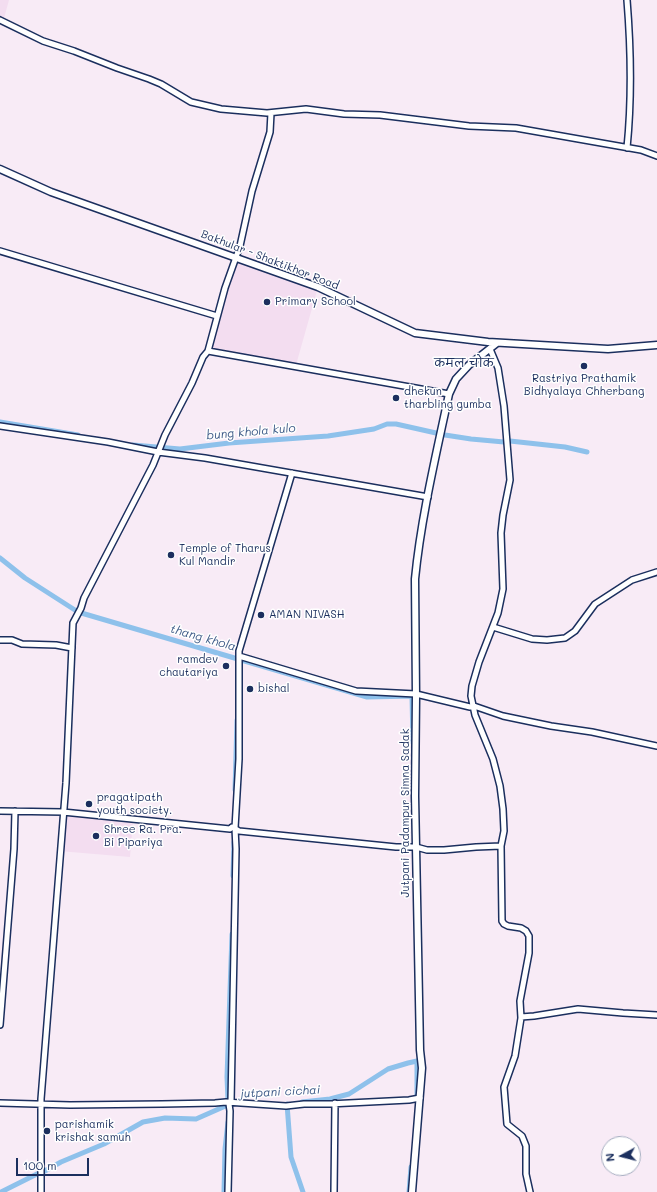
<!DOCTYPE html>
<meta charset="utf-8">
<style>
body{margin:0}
#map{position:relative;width:657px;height:1192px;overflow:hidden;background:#f8ebf6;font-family:Mali,sans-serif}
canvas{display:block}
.north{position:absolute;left:601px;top:1136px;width:40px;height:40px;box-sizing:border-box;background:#fff;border:1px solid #a4acbf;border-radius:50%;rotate:263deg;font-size:11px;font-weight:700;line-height:16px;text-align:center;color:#1b2f5e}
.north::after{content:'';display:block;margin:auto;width:14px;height:18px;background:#1b2f5e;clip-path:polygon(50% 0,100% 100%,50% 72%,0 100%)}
.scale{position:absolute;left:16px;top:1158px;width:73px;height:18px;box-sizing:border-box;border:2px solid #1b2f5e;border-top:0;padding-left:5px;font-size:12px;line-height:14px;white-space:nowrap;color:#1b2f5e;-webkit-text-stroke:3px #fff;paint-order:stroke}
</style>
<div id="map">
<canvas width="657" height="1192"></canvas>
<div class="north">N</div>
<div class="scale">100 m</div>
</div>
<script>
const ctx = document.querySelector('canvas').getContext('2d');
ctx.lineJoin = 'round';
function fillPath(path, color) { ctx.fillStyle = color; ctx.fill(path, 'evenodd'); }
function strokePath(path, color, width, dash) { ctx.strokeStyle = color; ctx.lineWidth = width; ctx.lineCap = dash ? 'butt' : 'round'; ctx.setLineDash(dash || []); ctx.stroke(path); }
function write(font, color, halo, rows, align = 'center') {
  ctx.font = font + ' Mali,"Playpen Sans Deva",sans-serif'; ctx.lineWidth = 3; ctx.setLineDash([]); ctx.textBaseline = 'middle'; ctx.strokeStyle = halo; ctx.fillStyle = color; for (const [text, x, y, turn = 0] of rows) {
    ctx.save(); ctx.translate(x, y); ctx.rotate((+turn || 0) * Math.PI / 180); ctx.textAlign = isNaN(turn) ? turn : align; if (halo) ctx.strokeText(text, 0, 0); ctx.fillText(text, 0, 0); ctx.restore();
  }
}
fillPath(new Path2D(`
 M 0,0 L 9,0 L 3,22 L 0,20 Z
 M 237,257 L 318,287 L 296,365 L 208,351 Z
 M 63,812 L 133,822 L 130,857 L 59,851 Z`), '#f3ddf0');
strokePath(new Path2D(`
 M 0,422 L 78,435
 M 510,441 L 565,447 L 587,452
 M 133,445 L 180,449 L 229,443 L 328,436 L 374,429 L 387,424 L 396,424 L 445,435 L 471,439 L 504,442
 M 0,558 L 25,578 L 78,612 L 367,697 L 414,696
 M 412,696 L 413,743
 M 235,790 L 237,720
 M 233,876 L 234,842
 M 302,1102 L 330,1099 L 349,1094 L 388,1069 L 408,1063 L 417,1061 L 417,1097
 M 287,1104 L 291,1157 L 303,1192
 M 229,1106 L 228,1100 L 227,1077 L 232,934
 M 43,1172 L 61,1162 L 104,1144 L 143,1122 L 165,1118 L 196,1119 L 230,1104
 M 1,1192 L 39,1173
 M 224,1192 L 225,1149 L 228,1122
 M 409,1192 L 411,1167`), '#8ec1eb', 5);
const minor = new Path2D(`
 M 0,20 L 43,41 L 74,51 L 117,68 L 149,79 L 161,84 L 191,102 L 221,109 L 267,113 L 306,109 L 344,114 L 380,115 L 469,126 L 516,128 L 641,150 L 657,156
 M 627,148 C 632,98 631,49 627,0
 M 0,251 L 217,316
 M 490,349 L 498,368 L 504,406 L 510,480 L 503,515 L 501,533 L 503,589 L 498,613 L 479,662 L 472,686 L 471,696 L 475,715 L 493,759 L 500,786 L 503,809 L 504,831 L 501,846 L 502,921 L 504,924 L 508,926 L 521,928 L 526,931 L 529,936 L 529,953 L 520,1001 L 521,1018 L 515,1056 L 504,1087 L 507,1124 L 522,1136 L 526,1146 L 526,1174 L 530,1192
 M 208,351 L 449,394
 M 0,426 L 108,442 L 158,452 L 205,458 L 428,497
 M 493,627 L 532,639 L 547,640 L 565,638 L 575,631 L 595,604 L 632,580 L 657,572
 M 0,640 L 12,640 L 22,644 L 56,645 L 72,648
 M 239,656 L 356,691 L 416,694 L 470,707 L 474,706 L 503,716 L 551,726 L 592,732 L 657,746
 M 0,811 L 63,812 L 230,829 L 232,827 L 239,831 L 396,847 L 416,847 L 427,850 L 444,850 L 476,847 L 501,846
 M 521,1017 L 534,1016 L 578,1009 L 623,1013 L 657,1015
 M 0,1025 L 14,849 L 15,811
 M 0,1103 L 70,1105 L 162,1104 L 215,1103 L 226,1102 L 286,1106 L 304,1104 L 329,1104 L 409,1100 L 420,1098
 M 41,1192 L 41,1099 L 66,783 L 73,623 L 81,608 L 84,598 L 153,465 L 165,435 L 192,383 L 203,357 L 208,351 L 225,288 L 240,246 L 252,191 L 270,132 L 271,113
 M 228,1192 L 230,1111 L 229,1104 L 231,1102 L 236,849 L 235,828 L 239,759 L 239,651 L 292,473
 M 334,1192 L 335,1103`);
const tertiary = new Path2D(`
 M 0,169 L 51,192 L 318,287 L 415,333 L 488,342 L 608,349 L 657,345
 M 412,1192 L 422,1068 L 420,1050 L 415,796 L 416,697 L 415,579 C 421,518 436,455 449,394 L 456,379 L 469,365 L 497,343`);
strokePath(minor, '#1b2f5e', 8);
strokePath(tertiary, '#1b2f5e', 9);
strokePath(minor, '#fff', 5);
strokePath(tertiary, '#fff', 6);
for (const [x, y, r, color] of [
 [267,302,4,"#1b2f5e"],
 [584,366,4,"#1b2f5e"],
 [396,398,4,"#1b2f5e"],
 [171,555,4,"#1b2f5e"],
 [261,615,4,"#1b2f5e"],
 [226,666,4,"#1b2f5e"],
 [250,689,4,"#1b2f5e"],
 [89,804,4,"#1b2f5e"],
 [96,836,4,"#1b2f5e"],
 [47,1131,4,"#1b2f5e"]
]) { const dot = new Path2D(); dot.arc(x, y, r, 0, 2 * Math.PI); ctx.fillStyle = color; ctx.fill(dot); strokePath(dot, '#fff', 1.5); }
write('11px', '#1b2f5e', '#fff', [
 ["Bakhular - Shaktikhor Road",270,260,21],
 ["Jutpani Padampur Simna Sadak",406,813,-90]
]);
write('11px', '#1b2f5e', '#fff', [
 ["Primary School",275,302],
 ["Rastriya Prathamik",584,379,"center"],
 ["Bidhyalaya Chherbang",584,392,"center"],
 ["dhekun",404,392],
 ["tharbling gumba",404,405],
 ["Temple of Tharus",179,549],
 ["Kul Mandir",179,562],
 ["AMAN NIVASH",269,615],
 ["ramdev",218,660,"right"],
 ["chautariya",218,673,"right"],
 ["bishal",258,689],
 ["pragatipath",97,798],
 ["youth society.",97,811],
 ["Shree Ra. Pra.",104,830],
 ["Bi Pipariya",104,843],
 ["parishamik",55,1125],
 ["krishak samuh",55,1138]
], 'left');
write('12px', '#1b2f5e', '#fff', [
 ["कमल चोक",464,363]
]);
write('italic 12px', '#3e5b88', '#fff', [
 ["bung khola kulo",251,432,-5],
 ["thang khola",203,638,16],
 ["jutpani cichai",280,1092,-3]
]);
</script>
